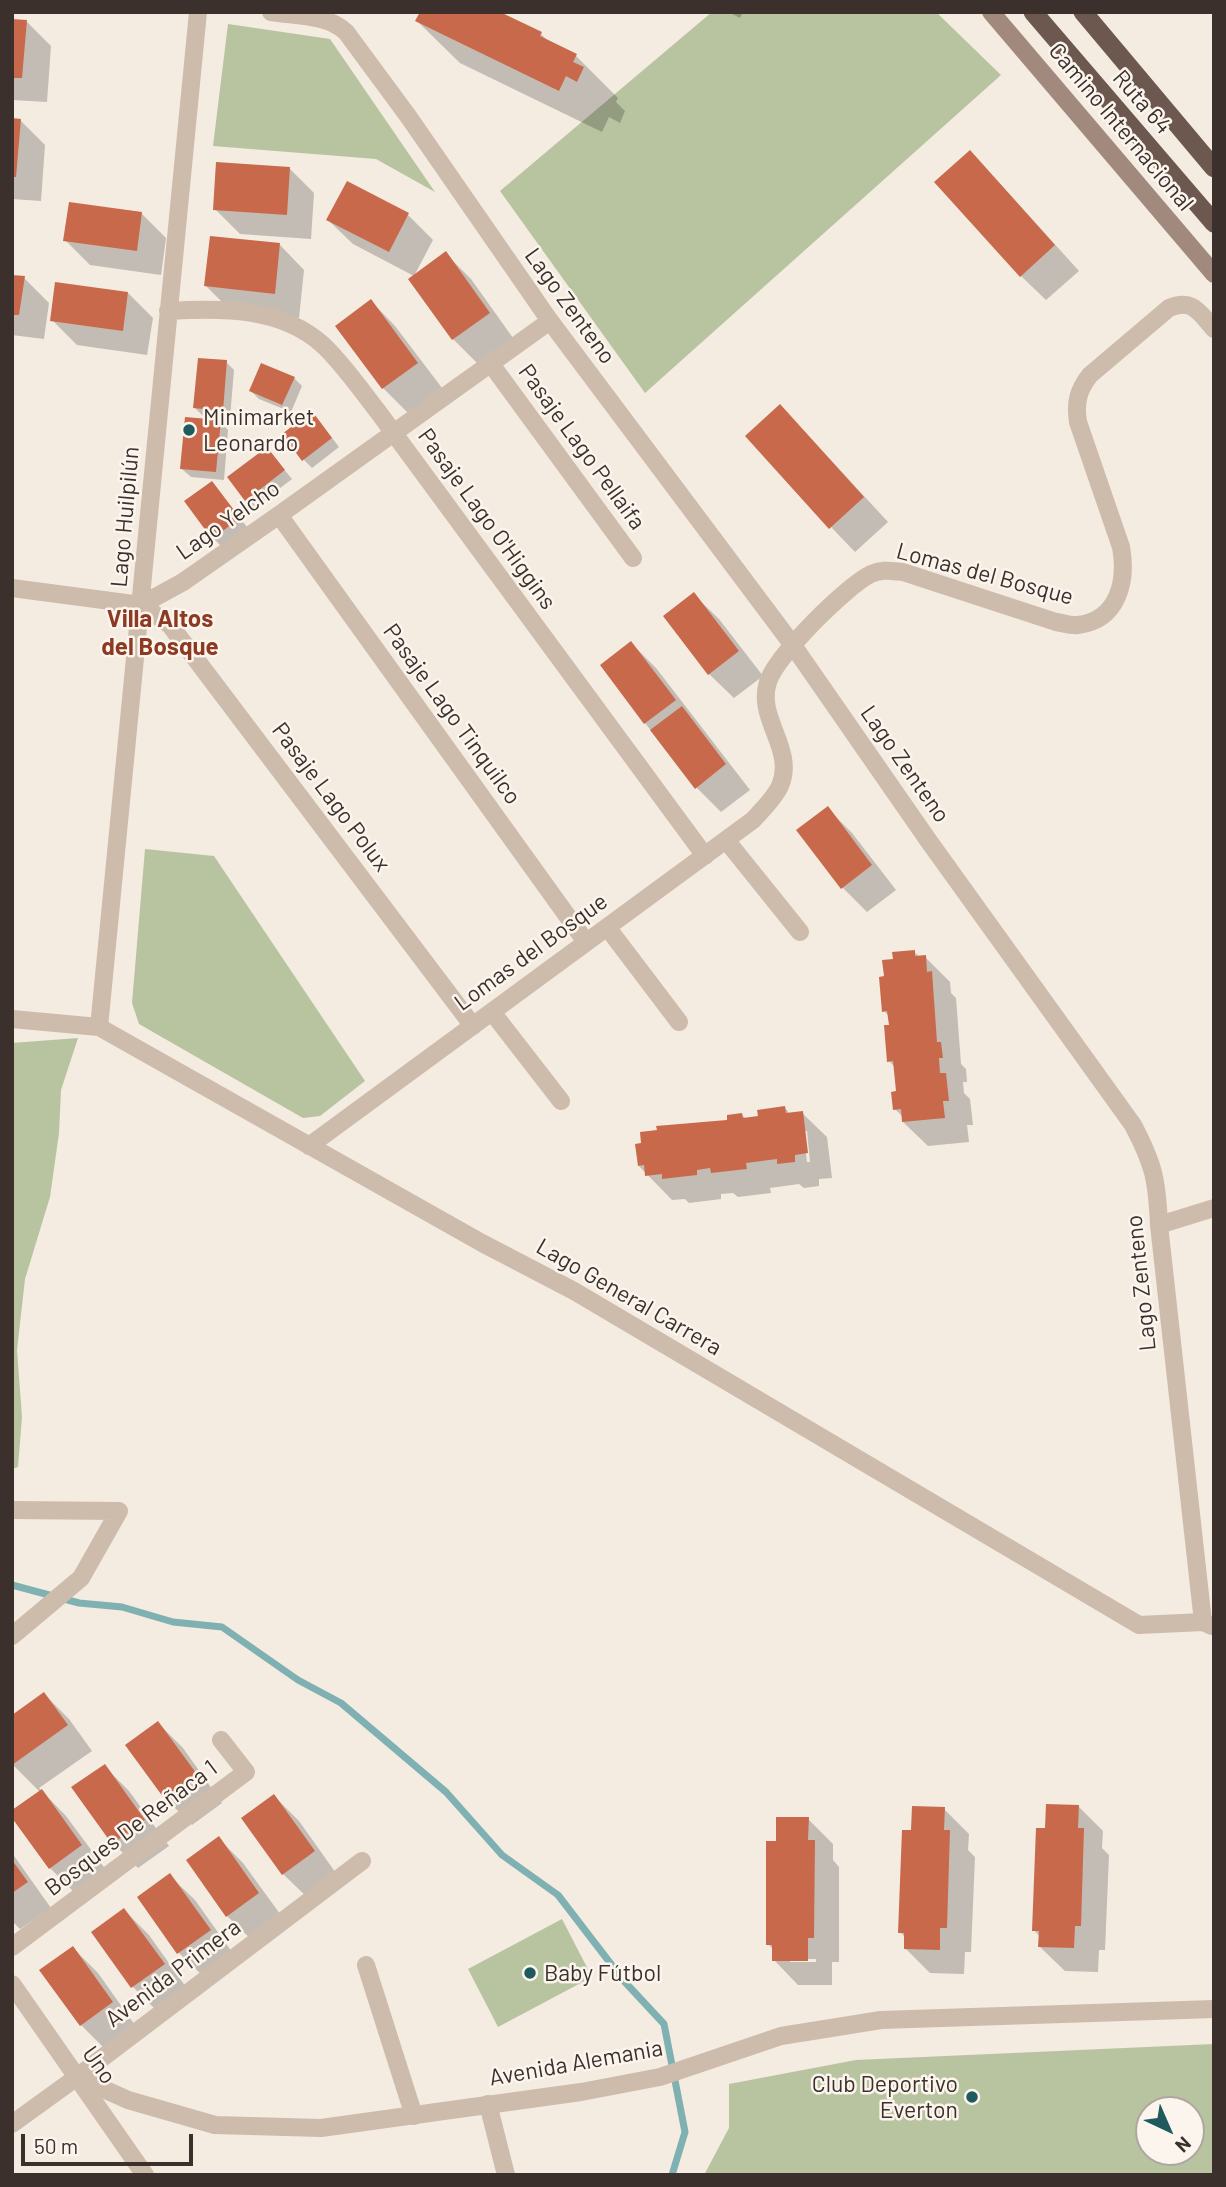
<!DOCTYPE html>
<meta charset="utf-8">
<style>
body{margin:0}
#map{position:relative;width:1226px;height:2187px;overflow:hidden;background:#f4ebe1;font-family:Barlow,sans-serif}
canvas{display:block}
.frame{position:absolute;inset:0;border:14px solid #3b302b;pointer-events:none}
.north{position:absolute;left:1135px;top:2096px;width:70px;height:70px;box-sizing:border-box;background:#fbf5ee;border:2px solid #aea6a0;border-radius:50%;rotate:136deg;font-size:19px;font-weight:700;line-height:28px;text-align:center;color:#3b302b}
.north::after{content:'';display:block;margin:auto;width:24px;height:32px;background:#1f5a5e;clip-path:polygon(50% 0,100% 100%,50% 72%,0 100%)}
.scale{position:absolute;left:21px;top:2134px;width:172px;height:32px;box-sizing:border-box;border:4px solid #3b302b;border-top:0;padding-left:9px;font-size:21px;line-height:24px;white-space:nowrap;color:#3b302b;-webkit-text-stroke:5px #fbf5ee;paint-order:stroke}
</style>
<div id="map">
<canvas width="1226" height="2187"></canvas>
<div class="frame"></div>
<div class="north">N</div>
<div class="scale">50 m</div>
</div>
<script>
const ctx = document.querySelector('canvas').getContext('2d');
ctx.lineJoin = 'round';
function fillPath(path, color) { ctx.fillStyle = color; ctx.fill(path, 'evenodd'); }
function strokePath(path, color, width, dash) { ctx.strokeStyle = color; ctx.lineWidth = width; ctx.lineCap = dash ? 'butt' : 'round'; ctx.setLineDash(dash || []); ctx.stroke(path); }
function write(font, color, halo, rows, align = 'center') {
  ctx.font = font + ' Barlow,sans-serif'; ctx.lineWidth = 5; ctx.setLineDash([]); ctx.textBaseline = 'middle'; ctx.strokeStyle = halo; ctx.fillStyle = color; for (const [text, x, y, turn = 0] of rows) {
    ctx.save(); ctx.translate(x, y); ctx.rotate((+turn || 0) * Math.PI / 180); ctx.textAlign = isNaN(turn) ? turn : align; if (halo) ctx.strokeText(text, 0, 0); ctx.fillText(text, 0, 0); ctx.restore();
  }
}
fillPath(new Path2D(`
 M 712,12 L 936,12 L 1001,75 L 645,393 L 500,191 Z
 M 228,24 L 330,39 L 435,192 L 376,159 L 213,146 Z
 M 145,849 L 214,856 L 365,1081 L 320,1116 L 303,1118 L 139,1024 L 132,1003 Z
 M 78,1038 L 61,1090 L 59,1133 L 50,1197 L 25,1279 L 17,1350 L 22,1417 L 18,1467 L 12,1469 L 12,1043 Z
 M 562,1919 L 592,1977 L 498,2027 L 468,1969 Z
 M 1214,2044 L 1214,2175 L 704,2175 L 729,2128 L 729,2084 L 856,2060 ZM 1191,2110 L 1191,2152 L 1149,2152 L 1149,2110 Z`), '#b8c4a0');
fillPath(new Path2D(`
 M 728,12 L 743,12 L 740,18 Z
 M 12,20 L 27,22 L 51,46 L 47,102 L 12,100 Z
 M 417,21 L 541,34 L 550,43 L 576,56 L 618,98 L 616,102 L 625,111 L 620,123 L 609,117 L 602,132 L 460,63 Z
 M 12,120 L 20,120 L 45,145 L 41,201 L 12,199 Z
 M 289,168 L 314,193 L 311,239 L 240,234 L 215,209 Z
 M 994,177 L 1079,271 L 1046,300 L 1021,276 Z
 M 347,183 L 408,215 L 433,240 L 414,276 L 353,244 L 328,220 Z
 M 141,213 L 166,238 L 161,275 L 90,265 L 65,240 Z
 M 280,245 L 304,270 L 299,318 L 231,311 L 206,286 Z
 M 446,254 L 471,279 L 513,338 L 478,364 L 453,339 Z
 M 12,276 L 24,278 L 49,303 L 44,339 L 12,335 Z
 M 128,293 L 153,318 L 147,355 L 77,345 L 52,320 Z
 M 371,301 L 395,326 L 442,388 L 408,413 L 383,388 L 337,326 Z
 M 226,362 L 234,370 L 230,418 L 203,416 L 195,408 Z
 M 294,378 L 302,386 L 291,412 L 259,399 L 251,391 Z
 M 220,422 L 228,430 L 224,480 L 191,477 L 182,469 Z
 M 320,422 L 339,447 L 312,468 L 304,460 Z
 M 804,431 L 888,522 L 855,552 L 831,527 Z
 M 267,449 L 292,479 L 254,508 L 246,500 Z
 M 212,483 L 247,527 L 221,546 L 213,538 Z
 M 694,595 L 719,619 L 763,676 L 734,698 L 709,674 Z
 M 631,643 L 656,668 L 750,790 L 721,812 L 696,787 L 645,723 Z
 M 827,808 L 852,833 L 896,890 L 867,912 L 842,887 Z
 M 914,952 L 920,957 L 925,957 L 950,982 L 951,993 L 956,998 L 961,1064 L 966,1069 L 967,1082 L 963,1082 L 964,1093 L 970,1099 L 973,1125 L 967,1125 L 969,1142 L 928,1146 L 903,1122 L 903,1117 L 895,1109 L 898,1093 L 895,1067 L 889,1061 L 891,1027 L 890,1017 L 884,1011 L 886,978 L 895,960 Z
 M 785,1108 L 790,1114 L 802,1113 L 827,1137 L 832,1178 L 819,1179 L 819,1186 L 804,1188 L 799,1184 L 770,1188 L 771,1193 L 738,1197 L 733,1193 L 721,1194 L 721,1199 L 689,1203 L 685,1199 L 672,1200 L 639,1166 L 742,1115 L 746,1119 L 760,1117 ZM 803,1131 L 807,1131 L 810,1162 L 807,1162 Z
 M 44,1694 L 69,1719 L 92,1751 L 39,1788 L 66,1816 L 106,1870 L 75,1893 L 50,1868 L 40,1792 L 12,1764 Z
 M 158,1723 L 183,1748 L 222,1803 L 192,1825 L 167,1800 Z
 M 104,1766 L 129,1791 L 169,1846 L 138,1868 L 113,1843 Z
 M 274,1796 L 299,1821 L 338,1876 L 308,1898 L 283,1874 Z
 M 1078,1806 L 1103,1831 L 1102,1848 L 1109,1855 L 1105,1950 L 1099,1950 L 1098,1972 L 1065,1971 L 1040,1947 L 1040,1937 L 1034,1930 L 1047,1830 Z
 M 944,1809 L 969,1834 L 968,1850 L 975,1857 L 971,1952 L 965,1952 L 964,1974 L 930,1973 L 906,1949 L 906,1938 L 900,1932 L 913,1832 Z
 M 808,1819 L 833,1844 L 833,1860 L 839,1867 L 839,1962 L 832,1962 L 832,1985 L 798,1985 L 774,1960 L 774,1950 L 768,1944 L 777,1843 ZM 790,1959 L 816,1959 L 816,1962 L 790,1962 Z
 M 219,1839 L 243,1863 L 283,1918 L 252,1940 L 227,1916 Z
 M 12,1853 L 51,1908 L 20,1929 L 12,1921 Z
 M 170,1876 L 195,1900 L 234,1955 L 204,1977 L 179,1953 Z
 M 124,1910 L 149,1935 L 188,1990 L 158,2012 L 133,1987 L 93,1932 Z
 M 73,1948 L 98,1973 L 137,2028 L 106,2050 L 81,2025 L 42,1970 Z`), '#0003');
strokePath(new Path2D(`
 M 12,1585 L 79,1603 L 122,1607 L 173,1622 L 222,1627 L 298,1680 L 341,1703 L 446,1792 L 502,1855 L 558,1895 L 624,1981 L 664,2024 L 685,2132 L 672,2175`), '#7fb0b2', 7);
fillPath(new Path2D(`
 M 420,12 L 500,12 L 542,32 L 540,36 L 577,54 L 573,62 L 584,67 L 577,82 L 566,76 L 559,91 L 415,21 Z
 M 12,19 L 27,20 L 22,78 L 12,78 Z
 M 12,118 L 21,119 L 16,177 L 12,177 Z
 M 970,150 L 1055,245 L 1020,277 L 934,182 Z
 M 216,162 L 290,167 L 287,215 L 213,210 Z
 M 347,181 L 409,213 L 389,252 L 326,220 Z
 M 69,202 L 142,212 L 137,251 L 63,241 Z
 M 210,236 L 280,243 L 275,294 L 204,286 Z
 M 446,251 L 490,313 L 452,340 L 408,279 Z
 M 12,275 L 25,276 L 19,315 L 12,315 Z
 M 55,282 L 128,292 L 123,331 L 50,321 Z
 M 371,299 L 418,363 L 382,389 L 335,326 Z
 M 198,358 L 227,360 L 223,411 L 193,408 Z
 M 261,363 L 295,377 L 282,405 L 249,391 Z
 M 780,404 L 864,497 L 829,529 L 745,436 Z
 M 312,411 L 332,438 L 302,461 L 282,434 Z
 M 185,417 L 221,420 L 216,472 L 180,469 Z
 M 267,447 L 285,470 L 245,501 L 227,477 Z
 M 212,481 L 240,518 L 212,539 L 184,501 Z
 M 694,592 L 739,651 L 708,675 L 663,616 Z
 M 631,641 L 676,700 L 644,724 L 600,665 Z
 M 682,706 L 726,764 L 695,789 L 650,730 Z
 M 828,806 L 872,865 L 841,889 L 796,830 Z
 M 915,950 L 915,956 L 926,955 L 927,972 L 932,971 L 937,1042 L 941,1042 L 943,1058 L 939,1058 L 940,1073 L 946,1073 L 949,1101 L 943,1101 L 945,1118 L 902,1122 L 901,1109 L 893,1110 L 891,1092 L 896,1091 L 893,1061 L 887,1062 L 884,1025 L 889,1025 L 887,1011 L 882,1012 L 879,977 L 884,976 L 882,960 L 893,959 L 892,952 Z
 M 785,1106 L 786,1113 L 803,1111 L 808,1153 L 795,1155 L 795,1162 L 777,1164 L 777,1159 L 746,1163 L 747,1169 L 711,1173 L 710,1168 L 697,1170 L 697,1175 L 662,1179 L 662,1174 L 645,1176 L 644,1165 L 638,1166 L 635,1144 L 641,1143 L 640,1132 L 657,1130 L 656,1126 L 727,1120 L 727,1115 L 742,1113 L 743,1118 L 758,1116 L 757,1110 Z
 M 44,1692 L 68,1725 L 12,1765 L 12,1715 Z
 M 158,1721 L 199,1777 L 166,1801 L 125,1745 Z
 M 105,1764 L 145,1820 L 112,1844 L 71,1787 Z
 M 42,1789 L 82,1845 L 49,1869 L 12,1818 L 12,1810 Z
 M 274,1794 L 315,1851 L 282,1875 L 241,1818 Z
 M 1046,1804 L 1079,1805 L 1078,1828 L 1084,1828 L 1081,1926 L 1075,1926 L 1074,1948 L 1038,1947 L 1039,1931 L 1032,1931 L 1036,1828 L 1045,1828 Z
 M 912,1806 L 945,1807 L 944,1830 L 950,1830 L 947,1928 L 940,1928 L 940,1950 L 904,1949 L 904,1933 L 898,1933 L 902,1830 L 911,1830 Z
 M 776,1817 L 809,1817 L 808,1840 L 815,1840 L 814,1938 L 808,1938 L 808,1961 L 772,1961 L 772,1945 L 766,1945 L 766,1841 L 776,1841 Z
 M 219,1836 L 259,1893 L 226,1917 L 186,1860 Z
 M 12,1860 L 28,1882 L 12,1893 Z
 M 170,1873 L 211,1930 L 177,1954 L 137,1897 Z
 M 124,1908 L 165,1964 L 131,1988 L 91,1932 Z
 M 73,1946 L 113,2002 L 80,2026 L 39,1970 Z`), '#c8694b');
strokePath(new Path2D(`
 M 271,12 C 295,16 327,14 346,32 L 408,116 L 550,321 L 792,644 L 928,840 L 1133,1125 C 1154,1165 1157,1180 1159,1225 L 1203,1622
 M 168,311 C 222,308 281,307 323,345 C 344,365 361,390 379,413 L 705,856
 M 491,364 L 633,558
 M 279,515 L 586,942
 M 12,588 L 141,605 L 183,582 L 279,515 L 550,321
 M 141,605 L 170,625 L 473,1026
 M 726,840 L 800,932
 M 607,927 L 679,1022
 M 492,1012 L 561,1101
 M 12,1019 L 99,1027 L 482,1243 L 574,1291 L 1139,1625 L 1203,1622 L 1212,1626
 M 99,1027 L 198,12
 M 309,1146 L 753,820 C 762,810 774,799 780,786 C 796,749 756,719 768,682 C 776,656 846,586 871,574 C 882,569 891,571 903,572 L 1056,622 C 1063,623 1071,626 1078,625 C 1119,620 1127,580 1121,547 L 1078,422 C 1075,403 1078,390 1090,375 L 1169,308 C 1192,298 1199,312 1214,329
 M 1159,1225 L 1214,1208
 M 12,1510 L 119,1511 L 81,1578 L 12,1636
 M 12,1947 L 246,1772 L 221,1740
 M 366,1965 L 414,2116
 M 12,1984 L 145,2175
 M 77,2077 L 362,1861
 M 488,2104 L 506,2175`), '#cdbbac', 18);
strokePath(new Path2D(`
 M 12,2124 L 77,2077 L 128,2100 L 215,2125 L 321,2128 L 581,2092 L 660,2077 L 781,2036 L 881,2020 L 1214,2009`), '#cdbbac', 18);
strokePath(new Path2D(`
 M 991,12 L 1214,274`), '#a18a7d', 18);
strokePath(new Path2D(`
 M 1033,12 L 1214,223
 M 1083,12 L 1214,168`), '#6c584f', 19);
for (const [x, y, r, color] of [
 [189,430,7,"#1f5a5e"],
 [530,1973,7,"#1f5a5e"],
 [972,2097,7,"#1f5a5e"]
]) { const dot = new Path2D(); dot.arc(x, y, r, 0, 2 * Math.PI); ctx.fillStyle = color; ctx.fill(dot); strokePath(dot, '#fbf5ee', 2.5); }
write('23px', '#3b302b', '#fbf5ee', [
 ["Ruta 64",1142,102,49],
 ["Camino Internacional",1121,127,50],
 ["Lago Zenteno",570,306,54],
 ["Pasaje Lago Pellaifa",582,447,54],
 ["Lago Huilpilún",125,517,-85],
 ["Pasaje Lago O'Higgins",487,519,54],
 ["Lago Yelcho",228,520,-35],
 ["Lomas del Bosque",985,574,15],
 ["Pasaje Lago Tinquilco",452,714,54],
 ["Lago Zenteno",905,764,55],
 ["Pasaje Lago Polux",331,797,53],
 ["Lomas del Bosque",531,952,-36],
 ["Lago Zenteno",1141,1283,-96],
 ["Lago General Carrera",629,1297,30],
 ["Bosques De Reñaca 1",131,1828,-37],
 ["Avenida Primera",173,1973,-37],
 ["Avenida Alemania",576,2063,-10],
 ["Uno",99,2065,55]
]);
write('23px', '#3b302b', '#fbf5ee', [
 ["Minimarket",203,417],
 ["Leonardo",203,443],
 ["Baby Fútbol",544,1973],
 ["Club Deportivo",958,2084,"right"],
 ["Everton",958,2110,"right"]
], 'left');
write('bold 24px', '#8c3b22', '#fbf5ee', [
 ["Villa Altos",160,619],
 ["del Bosque",160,647]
]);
</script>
